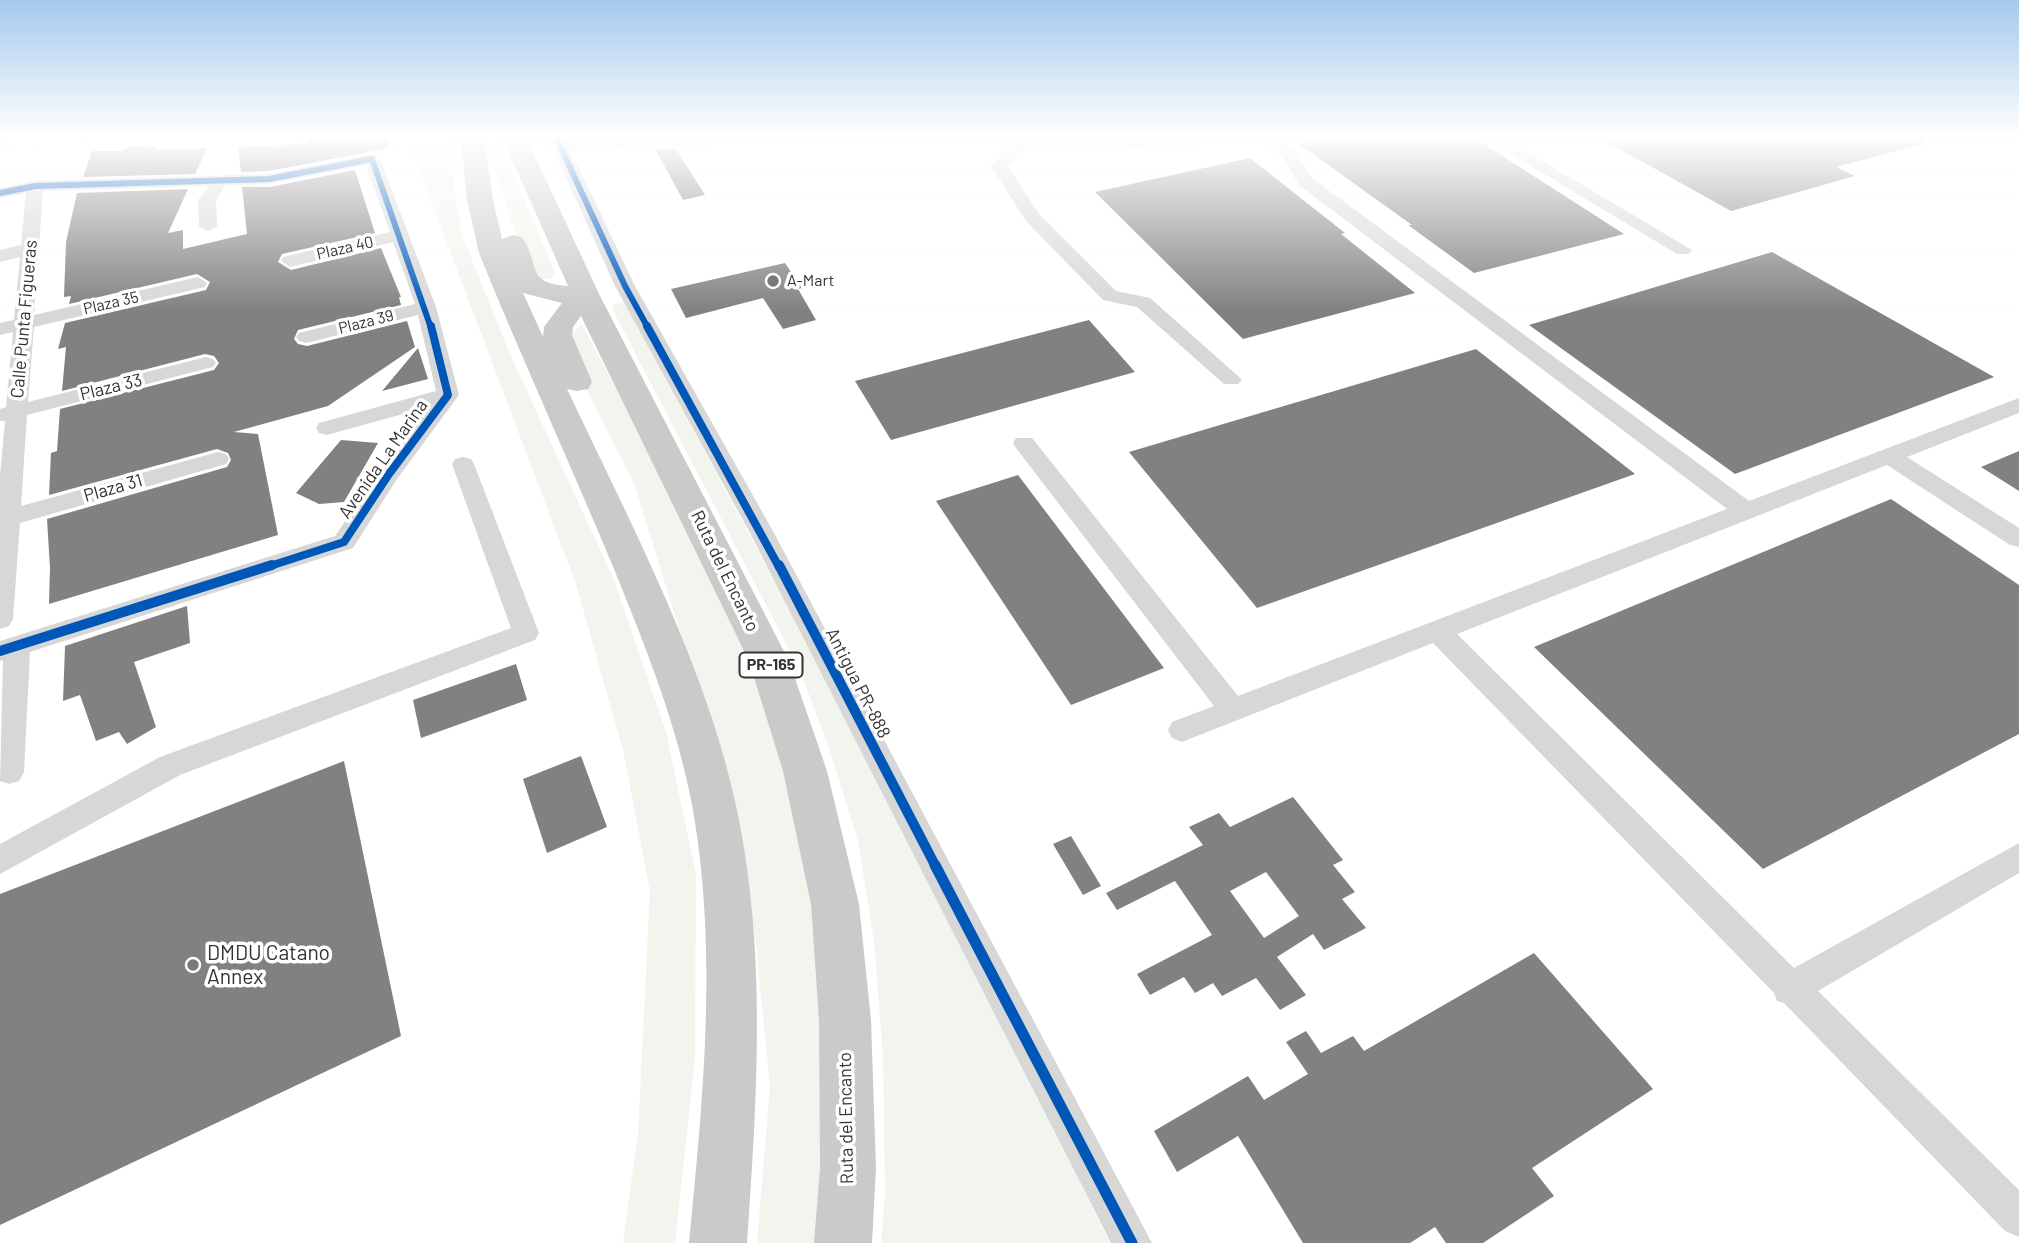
<!DOCTYPE html>
<style>
body{margin:0}
canvas{display:block;background:#fff}
</style>
<canvas width="2019" height="1243"></canvas>
<script>
const ctx = document.querySelector('canvas').getContext('2d');
ctx.lineJoin = 'round';
function fillPath(path, color) { ctx.fillStyle = color; ctx.fill(path, 'evenodd'); }
function strokePath(path, color, width, dash) { ctx.strokeStyle = color; ctx.lineWidth = width; ctx.lineCap = dash ? 'butt' : 'round'; ctx.setLineDash(dash || []); ctx.stroke(path); }
function write(font, color, halo, rows, align = 'center') {
  ctx.font = font + ' Barlow,sans-serif'; ctx.lineWidth = 7; ctx.setLineDash([]); ctx.textBaseline = 'middle'; ctx.strokeStyle = halo; ctx.fillStyle = color; for (const [text, x, y, turn = 0] of rows) {
    ctx.save(); ctx.translate(x, y); ctx.rotate((+turn || 0) * Math.PI / 180); ctx.textAlign = isNaN(turn) ? turn : align; if (halo) ctx.strokeText(text, 0, 0); ctx.fillText(text, 0, 0); ctx.restore();
  }
}
fillPath(new Path2D(`
 M 5,137 L 305,137 L 281,141 L 0,145 L 0,140 Z
 M 361,137 L 455,137 L 454,187 L 462,235 L 509,352 L 614,580 L 666,732 L 696,874 L 695,1058 L 675,1243 L 623,1243 L 638,1133 L 650,891 L 623,750 L 576,584 L 409,143 L 364,152 Z
 M 483,137 L 497,137 L 555,272 L 551,278 L 542,280 L 530,276 Z
 M 621,303 L 626,305 L 816,659 L 1110,1243 L 881,1243 L 885,1193 L 883,1056 L 874,941 L 858,841 L 829,748 L 799,668 L 612,309 L 614,304 Z
 M 582,325 L 713,570 L 775,717 L 816,915 L 826,1015 L 820,1243 L 757,1243 L 770,1086 L 756,944 L 740,842 L 692,670 L 634,483 L 565,347 L 569,334 Z`), '#f1f5ed');
fillPath(new Path2D(`
 M 318,137 L 388,137 L 389,148 L 269,171 L 241,172 L 238,147 L 307,144 L 307,139 Z
 M 1330,137 L 1473,137 L 1624,234 L 1474,273 L 1408,225 L 1412,225 L 1299,144 Z
 M 1598,137 L 1922,137 L 1923,144 L 1836,167 L 1855,176 L 1731,211 Z
 M 129,146 L 159,147 L 155,150 L 207,148 L 195,174 L 83,177 L 92,151 L 124,151 Z
 M 655,149 L 676,149 L 705,195 L 683,200 Z
 M 1250,158 L 1345,233 L 1341,234 L 1415,293 L 1243,339 L 1095,192 Z
 M 355,170 L 375,233 L 282,254 L 278,262 L 291,270 L 381,248 L 401,297 L 399,297 L 401,305 L 298,330 L 294,339 L 298,344 L 307,346 L 407,321 L 415,347 L 328,406 L 234,432 L 258,434 L 278,535 L 49,604 L 50,568 L 47,519 L 227,467 L 231,460 L 228,453 L 217,449 L 49,495 L 51,453 L 57,451 L 60,409 L 214,370 L 219,363 L 214,356 L 205,354 L 62,391 L 66,347 L 58,349 L 65,323 L 206,290 L 210,282 L 197,274 L 69,304 L 71,296 L 64,297 L 66,242 L 77,193 L 188,189 L 168,233 L 183,230 L 183,249 L 247,234 L 242,187 L 270,187 Z
 M 1772,252 L 1994,377 L 1735,474 L 1529,325 Z
 M 785,263 L 802,288 L 798,289 L 816,320 L 783,329 L 763,298 L 686,318 L 671,289 Z
 M 1089,320 L 1135,372 L 891,440 L 855,381 Z
 M 418,348 L 428,379 L 382,391 Z
 M 1476,349 L 1635,474 L 1257,608 L 1129,452 Z
 M 341,440 L 378,443 L 344,502 L 319,504 L 296,493 Z
 M 2019,451 L 2019,491 L 1981,467 Z
 M 1018,475 L 1164,668 L 1071,705 L 936,501 Z
 M 1891,499 L 2019,585 L 2019,734 L 1763,869 L 1534,647 Z
 M 187,606 L 190,643 L 134,662 L 156,727 L 127,744 L 119,732 L 96,741 L 80,695 L 63,701 L 65,646 Z
 M 516,664 L 527,700 L 421,738 L 413,700 Z
 M 581,756 L 607,827 L 547,853 L 523,779 Z
 M 344,761 L 401,1036 L 0,1225 L 0,894 Z
 M 1293,797 L 1343,860 L 1333,865 L 1355,892 L 1342,899 L 1366,928 L 1324,950 L 1313,934 L 1277,957 L 1306,995 L 1280,1010 L 1256,978 L 1222,996 L 1213,983 L 1195,993 L 1184,977 L 1150,995 L 1137,974 L 1212,935 L 1175,881 L 1117,910 L 1106,893 L 1203,845 L 1189,827 L 1219,813 L 1230,827 ZM 1266,872 L 1299,916 L 1264,938 L 1230,891 Z
 M 1071,836 L 1101,886 L 1083,895 L 1053,844 Z
 M 1534,953 L 1653,1089 L 1532,1168 L 1554,1196 L 1483,1243 L 1446,1243 L 1435,1227 L 1410,1243 L 1303,1243 L 1238,1136 L 1177,1172 L 1154,1131 L 1248,1076 L 1264,1100 L 1308,1074 L 1286,1042 L 1306,1031 L 1321,1053 L 1353,1036 L 1364,1051 Z`), '#818181');
fillPath(new Path2D(`
 M 548,137 L 564,137 L 567,143 C 615,134 667,137 716,137 L 718,140 L 710,145 L 588,149 L 571,152 L 635,286 L 774,533 L 1152,1243 L 1111,1243 L 750,533 L 615,286 Z
 M 1062,137 L 1174,139 L 1213,137 L 1208,143 L 1174,149 L 1065,146 L 1019,153 L 1008,166 L 1039,214 L 1116,291 L 1150,298 L 1238,376 L 1242,380 L 1238,384 L 1224,384 L 1137,307 L 1103,300 L 1026,221 L 991,166 L 1008,146 Z
 M 1264,137 L 1281,137 L 1295,151 L 1312,178 L 1749,501 L 2019,398 L 2019,413 L 1907,457 L 2019,528 L 2019,547 L 2010,545 L 1887,465 L 1457,634 L 1794,968 L 2019,843 L 2019,873 L 1818,991 L 2019,1190 L 2019,1237 L 2005,1231 L 1784,1003 L 1777,1001 L 1774,993 L 1433,643 L 1192,738 L 1182,742 L 1172,738 L 1168,730 L 1172,722 L 1214,706 L 1016,448 L 1013,443 L 1016,438 L 1032,438 L 1238,696 L 1727,509 L 1299,185 L 1282,157 Z
 M 1483,137 L 1502,137 L 1692,250 L 1689,254 L 1677,254 Z
 M 372,154 L 380,159 L 436,307 L 459,395 L 397,479 L 353,548 L 30,652 L 24,772 L 19,781 L 9,784 L 0,781 L 3,660 L 0,661 L 0,641 L 335,536 L 381,469 L 428,407 L 327,435 L 319,433 L 316,428 L 319,423 L 436,391 L 418,315 L 306,343 L 299,341 L 296,337 L 299,333 L 415,304 L 393,242 L 290,267 L 281,261 L 283,257 L 390,232 L 366,165 L 269,184 L 226,185 L 216,200 L 217,226 L 208,231 L 199,226 L 198,200 L 209,186 L 43,191 L 34,315 L 198,277 L 207,283 L 205,287 L 34,327 L 28,402 L 206,357 L 213,359 L 216,363 L 213,367 L 27,415 L 21,506 L 218,452 L 226,454 L 229,459 L 226,464 L 20,523 L 13,619 L 9,626 L 0,629 L 0,476 L 5,421 L 0,421 L 0,409 L 6,407 L 13,332 L 0,335 L 0,323 L 14,320 L 20,257 L 0,262 L 0,250 L 21,245 L 26,193 L 0,198 L 0,188 L 35,181 L 269,174 Z
 M 463,457 L 471,459 L 474,464 L 539,633 L 535,640 L 180,775 L 0,874 L 0,844 L 160,757 L 511,628 L 452,464 L 455,459 Z`), '#d7d7d7');
fillPath(new Path2D(`
 M 461,137 L 484,137 L 493,200 L 502,239 L 513,235 L 522,237 C 541,264 524,283 568,286 L 502,137 L 526,137 L 600,296 L 789,661 L 827,771 L 859,904 L 871,1020 L 876,1168 L 872,1243 L 814,1243 L 820,1168 L 819,1020 L 811,904 L 783,771 L 749,661 L 581,316 L 573,327 L 572,335 L 592,382 L 588,389 L 577,391 L 567,389 C 629,520 708,669 737,810 C 767,953 757,1099 747,1243 L 689,1243 C 703,1099 718,954 693,810 C 678,727 646,648 614,569 C 570,463 522,359 479,253 L 467,200 ZM 523,293 L 562,303 L 544,327 L 543,337 Z`), '#cacaca');
strokePath(new Path2D(`
 M 556,137 L 625,286 L 648,328
 M 0,193 L 35,186 L 269,179 L 372,159 L 431,328`), '#0057b8', 6);
strokePath(new Path2D(`
 M 647,326 L 779,567
 M 267,567 L 344,542 L 389,474 L 448,395 L 431,326`), '#0057b8', 8);
strokePath(new Path2D(`
 M 779,565 L 936,867
 M 0,651 L 272,565`), '#0057b8', 10);
strokePath(new Path2D(`
 M 935,865 L 1132,1243`), '#0057b8', 11);
const sky = ctx.createLinearGradient(0, 0, 0, 311);
sky.addColorStop(0, '#a3caec');
sky.addColorStop(0.44, '#fff');
sky.addColorStop(1, '#ffffff00');
ctx.fillStyle = sky;
ctx.fillRect(0, 0, 2019, 311);
for (const [x, y, r, color] of [
 [773,281,7,"#7a7a7a"],
 [193,965,7,"#7a7a7a"]
]) { const dot = new Path2D(); dot.arc(x, y, r, 0, 2 * Math.PI); ctx.fillStyle = color; ctx.fill(dot); strokePath(dot, '#fff', 2.5); }
write('16px', '#333', '#fff', [
 ["Plaza 40",345,248,-13],
 ["Plaza 35",111,303,-13],
 ["Plaza 39",366,322,-14]
]);
write('16px', '#333', '#fff', [
 ["A-Mart",787,281]
], 'left');
for (const [x, y, w] of [
 [771,665,63]
]) { const box = new Path2D(); box.roundRect(x - w / 2, y - 12.5, w, 25, 5); ctx.fillStyle = '#fff'; ctx.fill(box); strokePath(box, '#333', 2); }
write('bold 16px', '#333', null, [
 ["PR-165",771,665]
]);
write('18px', '#333', '#fff', [
 ["Calle Punta Figueras",24,319,-85],
 ["Plaza 33",111,387,-14],
 ["Avenida La Marina",383,459,-55],
 ["Plaza 31",113,488,-16],
 ["Ruta del Encanto",725,571,64],
 ["Antigua PR-888",858,683,63],
 ["Ruta del Encanto",846,1118,-91]
]);
write('21px', '#333', '#fff', [
 ["DMDU Catano",207,953],
 ["Annex",207,977]
], 'left');
</script>
